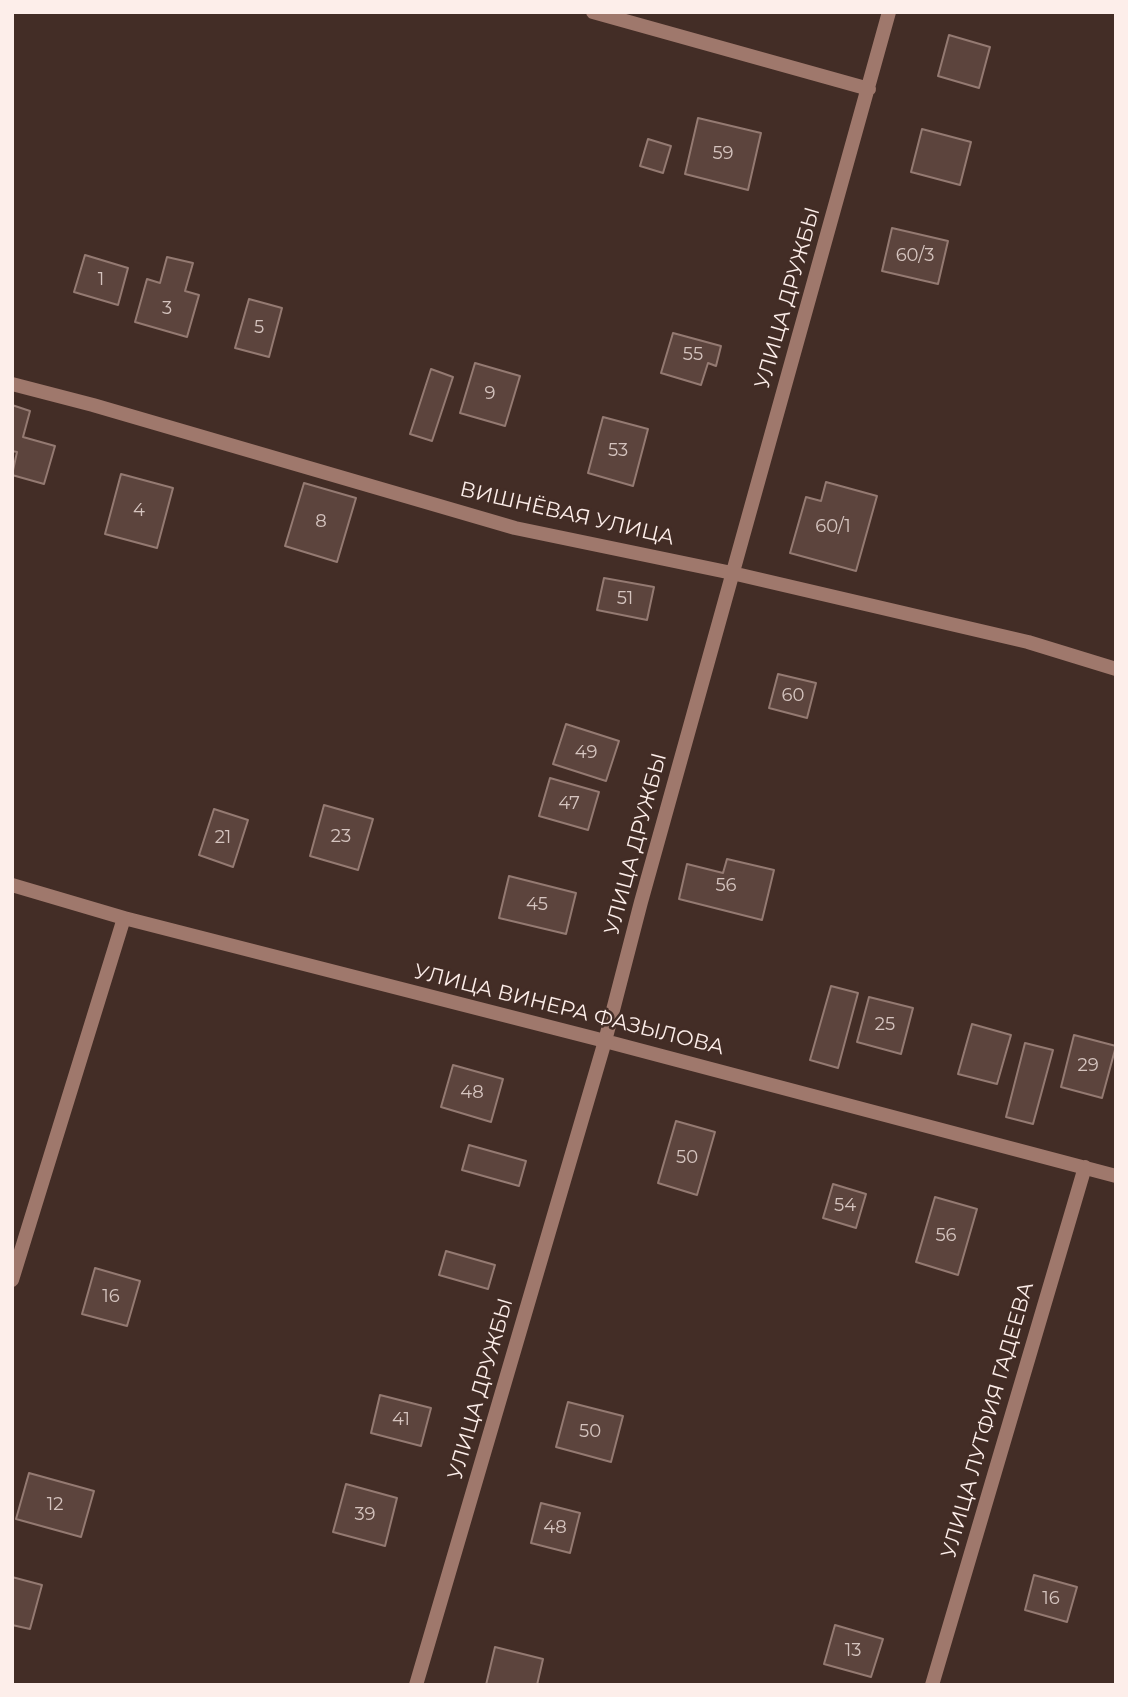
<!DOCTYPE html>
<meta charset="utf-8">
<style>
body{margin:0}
#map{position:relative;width:1128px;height:1697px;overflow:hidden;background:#432d26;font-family:Montserrat,sans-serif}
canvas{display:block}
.frame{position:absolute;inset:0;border:14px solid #fdeeea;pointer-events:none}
</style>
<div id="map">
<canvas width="1128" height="1697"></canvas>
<div class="frame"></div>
</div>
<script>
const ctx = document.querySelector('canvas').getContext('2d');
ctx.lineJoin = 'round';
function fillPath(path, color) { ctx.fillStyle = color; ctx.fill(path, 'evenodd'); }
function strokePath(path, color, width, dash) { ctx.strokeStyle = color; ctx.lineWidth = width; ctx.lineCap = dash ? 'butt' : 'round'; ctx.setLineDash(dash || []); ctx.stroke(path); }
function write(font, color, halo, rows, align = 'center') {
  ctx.font = font + ' Montserrat,sans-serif'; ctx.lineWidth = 5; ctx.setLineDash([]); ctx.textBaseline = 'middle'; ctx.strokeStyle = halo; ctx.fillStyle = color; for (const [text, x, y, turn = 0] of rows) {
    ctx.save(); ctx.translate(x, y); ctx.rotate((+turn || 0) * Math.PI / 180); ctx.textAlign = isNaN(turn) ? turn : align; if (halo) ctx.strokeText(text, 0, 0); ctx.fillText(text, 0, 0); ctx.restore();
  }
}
const building = new Path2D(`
 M 949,35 L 990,47 L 979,88 L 938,76 Z
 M 698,118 L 761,133 L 748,190 L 685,174 Z
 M 922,129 L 971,142 L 960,185 L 911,172 Z
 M 648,139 L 671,146 L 663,173 L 640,166 Z
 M 892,228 L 948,241 L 938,284 L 882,271 Z
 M 85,255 L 128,268 L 118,305 L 74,292 Z
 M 167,257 L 193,263 L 185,291 L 199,295 L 187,337 L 135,322 L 147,279 L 160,283 Z
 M 249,299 L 282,308 L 269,357 L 235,348 Z
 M 673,333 L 721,346 L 716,366 L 708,363 L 701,385 L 661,373 Z
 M 475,363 L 520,376 L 505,426 L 460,413 Z
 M 431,369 L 453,377 L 432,441 L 410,434 Z
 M 12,405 L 30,411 L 23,437 L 55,446 L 44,484 L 12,475 L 17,452 L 12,451 Z
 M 603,417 L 648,429 L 633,486 L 588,473 Z
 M 121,474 L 173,488 L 157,548 L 105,534 Z
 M 826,482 L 877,496 L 856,571 L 790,553 L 806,497 L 821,501 Z
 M 304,483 L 356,498 L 337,562 L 285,546 Z
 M 604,578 L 654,587 L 647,620 L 597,610 Z
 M 778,674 L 816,683 L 807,718 L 769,708 Z
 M 566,724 L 619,741 L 606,781 L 553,764 Z
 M 550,778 L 599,792 L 588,830 L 539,816 Z
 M 324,805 L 373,819 L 358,870 L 310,856 Z
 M 214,809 L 248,820 L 233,867 L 199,855 Z
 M 727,859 L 774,870 L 762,920 L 679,899 L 687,864 L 723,873 Z
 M 509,876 L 576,893 L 566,934 L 499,918 Z
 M 831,986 L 858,993 L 838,1068 L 810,1060 Z
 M 869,997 L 913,1008 L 901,1054 L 857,1042 Z
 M 972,1024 L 1011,1035 L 997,1084 L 958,1074 Z
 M 1074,1035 L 1116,1046 L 1102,1098 L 1061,1087 Z
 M 1025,1043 L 1053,1050 L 1033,1124 L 1006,1117 Z
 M 453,1065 L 503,1079 L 491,1122 L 441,1107 Z
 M 676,1121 L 715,1132 L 697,1195 L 658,1183 Z
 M 469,1145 L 526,1161 L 519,1186 L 462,1170 Z
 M 833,1184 L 866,1194 L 856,1228 L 823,1218 Z
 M 935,1197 L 977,1209 L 958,1275 L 916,1262 Z
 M 446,1251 L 495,1265 L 488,1289 L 439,1275 Z
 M 95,1268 L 140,1281 L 127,1326 L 82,1314 Z
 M 380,1395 L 431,1408 L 421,1446 L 371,1433 Z
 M 568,1402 L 623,1416 L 611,1462 L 556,1447 Z
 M 29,1473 L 94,1491 L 81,1537 L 16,1519 Z
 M 346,1484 L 397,1498 L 385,1546 L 333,1532 Z
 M 541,1503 L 580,1513 L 570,1553 L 531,1543 Z
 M 1034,1575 L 1077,1587 L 1067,1622 L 1025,1610 Z
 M 12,1577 L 42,1585 L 30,1629 L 12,1625 Z
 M 835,1625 L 883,1639 L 871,1677 L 824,1664 Z
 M 495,1647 L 543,1659 L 537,1685 L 486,1685 Z`);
fillPath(building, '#5c443d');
strokePath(building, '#947a72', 2);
strokePath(new Path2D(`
 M 593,12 L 869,89
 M 12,384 L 93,405 L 515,528 L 732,573 L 1028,642 L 1116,669
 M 12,885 L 124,918 L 605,1041 L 1116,1176
 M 12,1280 L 124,918
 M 416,1685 L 605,1041 L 641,902 L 889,12
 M 932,1685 L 1085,1167`), '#9f786c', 14);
write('18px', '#d5c4bf', null, [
 ["59",723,154],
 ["60/3",915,256],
 ["1",101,280],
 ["3",167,309],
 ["5",259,328],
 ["55",693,355],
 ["9",490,394],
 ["53",618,451],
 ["4",139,511],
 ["8",321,522],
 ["60/1",833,527],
 ["51",625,599],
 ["60",793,696],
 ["49",586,753],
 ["47",569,804],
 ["23",341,837],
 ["21",223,838],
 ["56",726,886],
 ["45",537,905],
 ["25",885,1025],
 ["29",1088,1066],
 ["48",472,1093],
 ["50",687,1158],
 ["54",845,1206],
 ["56",946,1236],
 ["16",111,1297],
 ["41",401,1420],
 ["50",590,1432],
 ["12",55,1505],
 ["39",365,1515],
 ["48",555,1528],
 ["16",1051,1599],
 ["13",853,1651]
]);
write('21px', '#fdeeea', '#432d26', [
 ["УЛИЦА ДРУЖБЫ",788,298,-74],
 ["ВИШНЁВАЯ УЛИЦА",567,514,13],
 ["УЛИЦА ДРУЖБЫ",636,844,-75],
 ["УЛИЦА ВИНЕРА ФАЗЫЛОВА",569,1010,14],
 ["УЛИЦА ДРУЖБЫ",481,1389,-74],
 ["УЛИЦА ЛУТФИЯ ГАДЕЕВА",988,1420,-74]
]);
</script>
